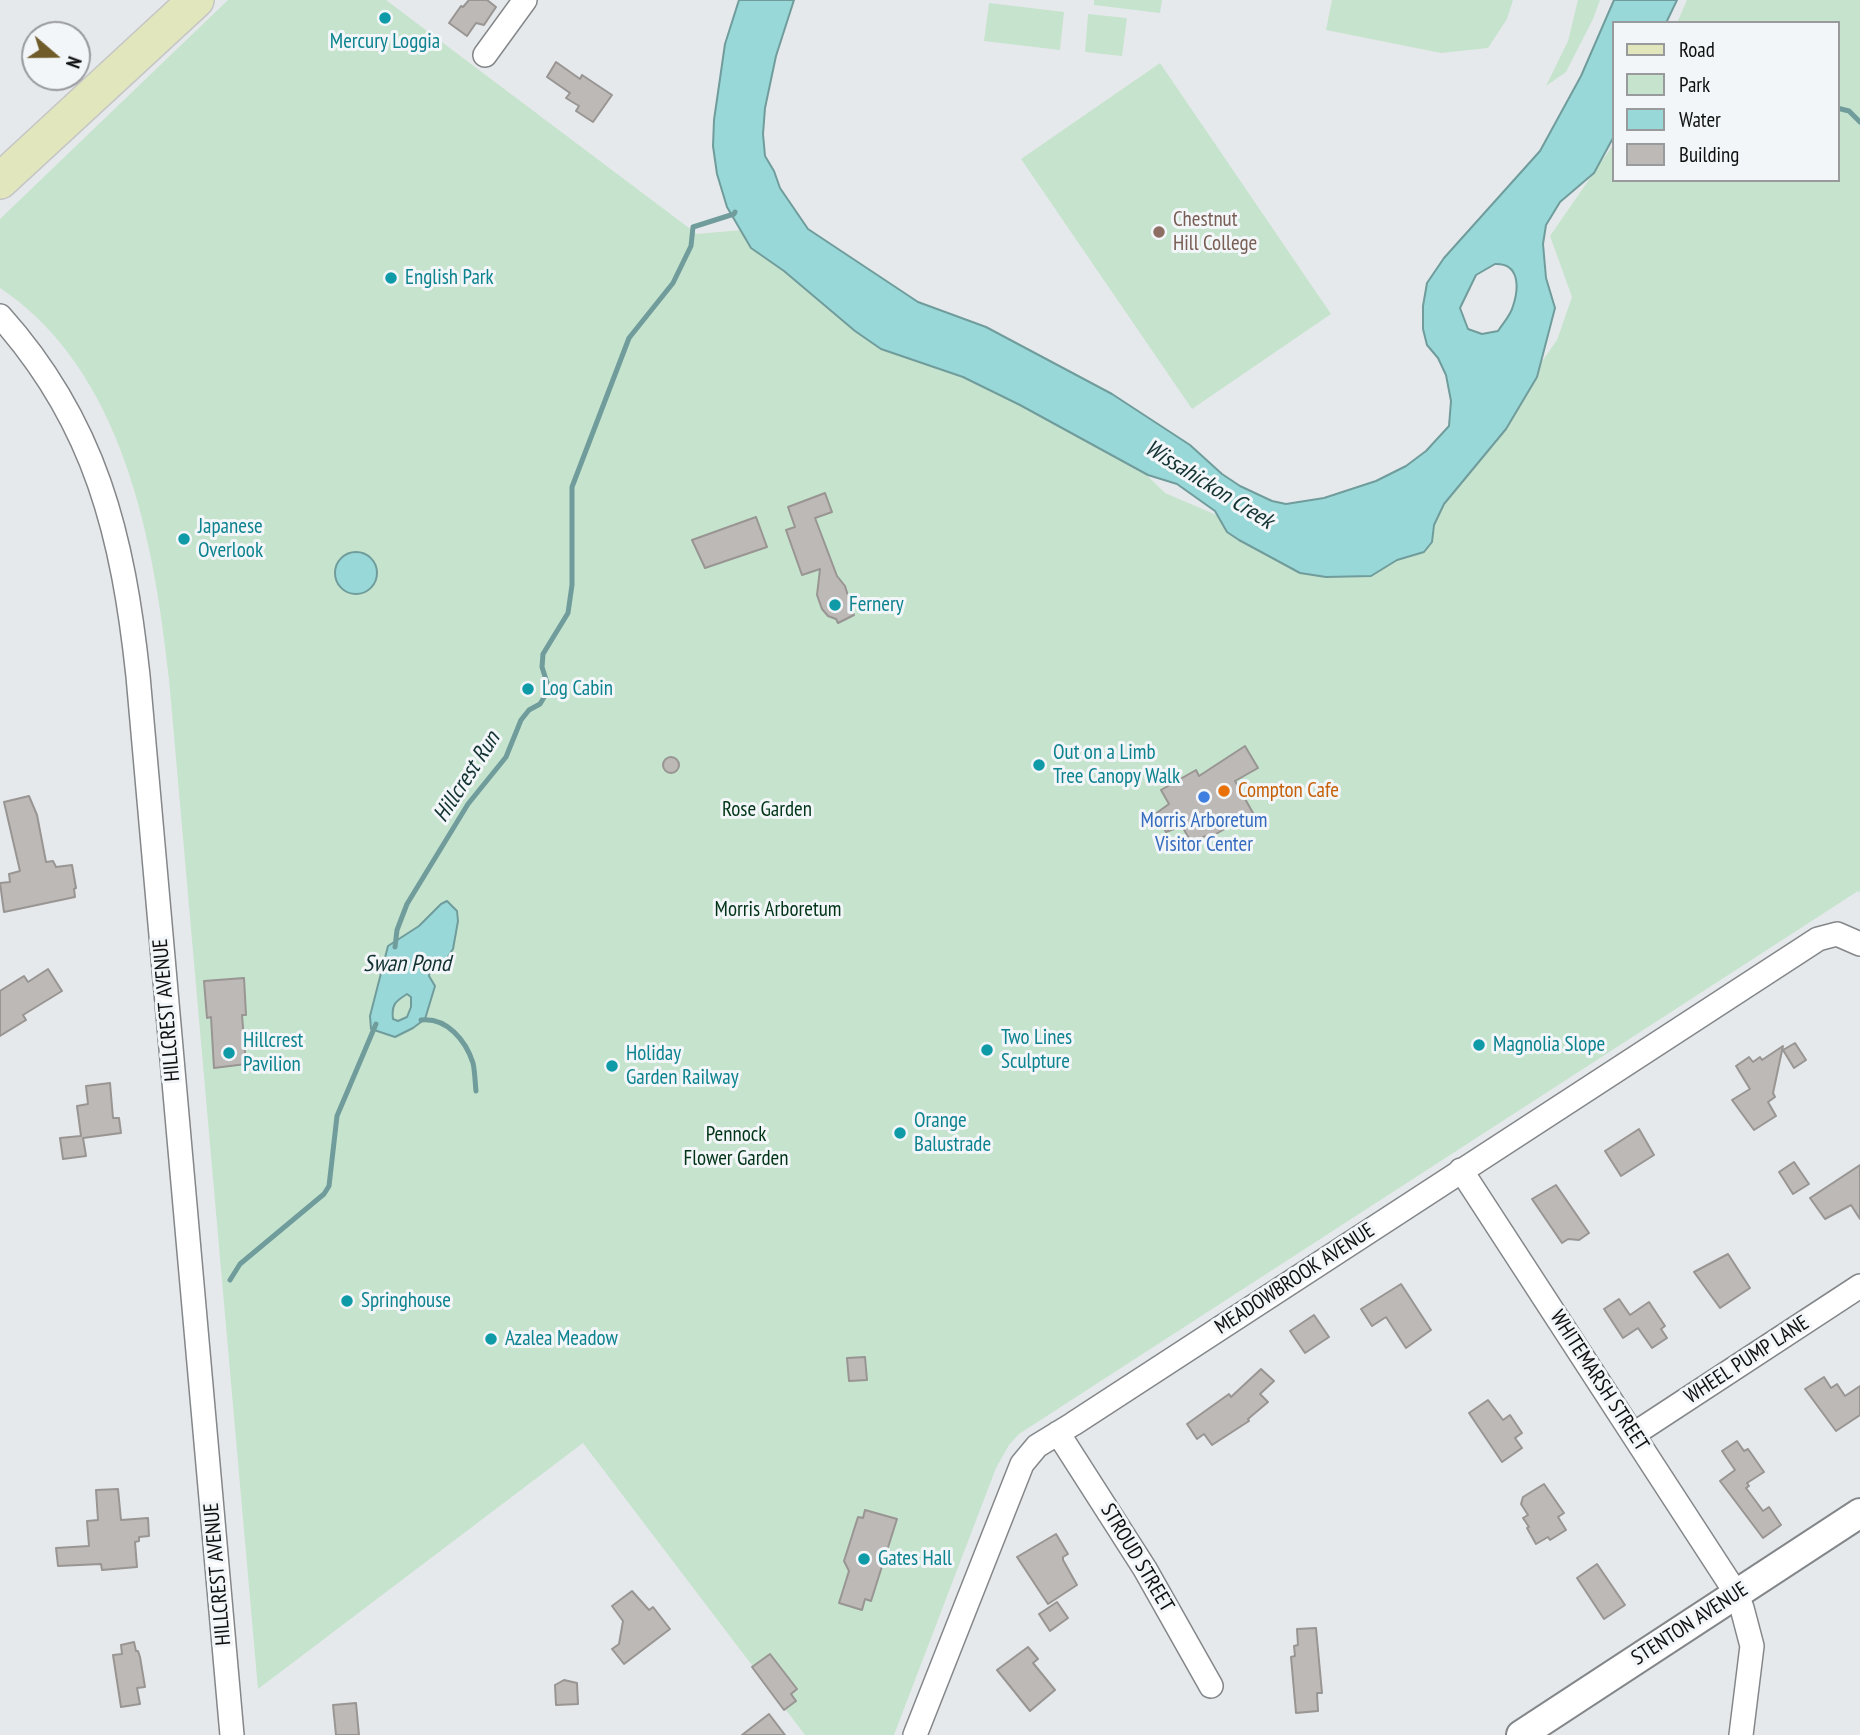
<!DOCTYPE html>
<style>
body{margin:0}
#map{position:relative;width:1860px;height:1735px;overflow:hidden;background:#e6e9ec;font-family:"PT Sans Narrow",sans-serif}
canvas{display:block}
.legend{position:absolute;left:1612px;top:21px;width:228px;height:161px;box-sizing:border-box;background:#f3f6f9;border:2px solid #989a9c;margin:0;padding:9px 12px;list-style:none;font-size:21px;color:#0f1010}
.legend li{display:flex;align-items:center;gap:14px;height:35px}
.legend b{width:35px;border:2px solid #989a9c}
.north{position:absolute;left:21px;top:21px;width:70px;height:70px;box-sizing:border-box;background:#f3f6f9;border:2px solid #989a9c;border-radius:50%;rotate:110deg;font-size:19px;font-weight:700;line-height:28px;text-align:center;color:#0f1010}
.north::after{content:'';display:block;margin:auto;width:24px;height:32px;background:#705b2a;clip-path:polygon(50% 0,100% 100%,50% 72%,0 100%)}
</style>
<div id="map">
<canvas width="1860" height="1735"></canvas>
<ul class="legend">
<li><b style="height:9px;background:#e2e6bc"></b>Road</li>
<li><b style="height:19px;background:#c6e3cd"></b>Park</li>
<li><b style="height:19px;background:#99d8d8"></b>Water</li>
<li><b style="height:19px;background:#bdb9b7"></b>Building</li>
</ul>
<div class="north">N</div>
</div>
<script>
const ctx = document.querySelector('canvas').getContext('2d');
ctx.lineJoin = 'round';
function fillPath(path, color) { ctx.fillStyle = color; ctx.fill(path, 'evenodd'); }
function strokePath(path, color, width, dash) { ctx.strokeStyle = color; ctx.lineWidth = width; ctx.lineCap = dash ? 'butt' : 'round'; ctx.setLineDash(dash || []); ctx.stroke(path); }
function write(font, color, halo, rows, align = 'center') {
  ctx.font = font + ' "PT Sans Narrow",sans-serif'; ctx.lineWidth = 6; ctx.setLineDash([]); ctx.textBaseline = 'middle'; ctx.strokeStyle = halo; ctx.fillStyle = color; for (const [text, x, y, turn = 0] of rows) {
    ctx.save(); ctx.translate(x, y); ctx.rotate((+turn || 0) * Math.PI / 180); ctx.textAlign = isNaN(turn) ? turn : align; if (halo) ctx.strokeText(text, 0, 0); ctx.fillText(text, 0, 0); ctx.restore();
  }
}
fillPath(new Path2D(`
 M 228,0 L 386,0 L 697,234 L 741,230 L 1071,401 L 1165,493 L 1268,537 L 1501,420 L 1557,340 L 1572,297 L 1550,236 L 1613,145 L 1613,180 L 1837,180 L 1837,23 L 1677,23 L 1687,0 L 1860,0 L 1860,893 L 1858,891 L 1019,1434 L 1009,1445 L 996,1468 L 894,1735 L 805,1735 L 583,1443 L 258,1689 L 169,679 C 154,541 124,371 0,288 L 0,219 Z
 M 1094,0 L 1162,0 L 1160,13 L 1094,5 Z
 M 1332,0 L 1513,0 L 1507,19 L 1488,48 L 1441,53 L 1326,30 Z
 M 1578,0 L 1600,0 L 1593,19 L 1566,72 L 1546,86 L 1568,41 Z
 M 989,3 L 1064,12 L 1060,50 L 984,41 Z
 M 1088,14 L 1127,18 L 1122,56 L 1085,52 Z
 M 1160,63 L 1331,314 L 1192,409 L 1021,159 Z`), '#c6e3cd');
const water = new Path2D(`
 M 739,0 L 794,0 L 776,56 L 765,108 L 763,134 L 765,156 L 774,171 L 780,188 L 808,229 L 918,302 L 986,327 L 1112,394 L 1190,445 L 1222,474 L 1240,486 L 1272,501 L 1286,504 L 1324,498 L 1376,481 L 1406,466 L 1426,451 L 1449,426 L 1451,401 L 1446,375 L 1438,358 L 1427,345 L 1423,329 L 1423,306 L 1427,283 L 1444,258 L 1540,151 L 1581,76 L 1614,0 L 1677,0 L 1666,23 L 1613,23 L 1613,138 L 1594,173 L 1560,202 L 1546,225 L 1543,244 L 1546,278 L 1555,308 L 1537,377 L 1506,429 L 1444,504 L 1434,525 L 1432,542 L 1424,552 L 1397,560 L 1371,576 L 1326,577 L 1300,573 L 1239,540 L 1227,532 L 1215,511 L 1177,484 L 1148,475 L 1020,405 L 963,377 L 881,349 L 855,331 L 784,271 L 751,248 L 727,207 L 717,174 L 713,146 L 714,120 L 725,44 ZM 1495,264 C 1520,263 1519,288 1513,306 C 1511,315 1503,323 1498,331 L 1482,334 L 1468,329 L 1460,308 L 1476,275 Z
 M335 573a21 21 0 1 1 42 0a21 21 0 1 1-42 0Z
 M 447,901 L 457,911 L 458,921 L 453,949 L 445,961 L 430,970 L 429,976 L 435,986 L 425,1019 L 413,1028 L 395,1037 L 371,1029 L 370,1016 L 388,946 L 419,926 L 441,904 ZM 407,994 L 411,997 L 411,1007 L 407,1017 L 398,1021 L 393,1019 C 391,1004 396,1001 407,994 Z`);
fillPath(water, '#99d8d8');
strokePath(water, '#709c9c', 2);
strokePath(new Path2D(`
 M 1837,108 L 1849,111 L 1860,122
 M 395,947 L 397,930 L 407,904 L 468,804 L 506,757 L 521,720 L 529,710 L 540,704 L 549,689 L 542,667 L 543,654 L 568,613 L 572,585 L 572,487 L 629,338 L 673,283 L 691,246 L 693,227 L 734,214 L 735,212
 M 421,1020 C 447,1017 466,1041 473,1063 C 475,1072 475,1082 476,1091
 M 230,1280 L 240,1264 L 324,1194 L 329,1186 L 337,1116 L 376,1024`), '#709c9c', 5);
const building = new Path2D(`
 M 469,0 L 487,0 L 496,7 L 484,25 L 476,23 L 467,36 L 449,23 L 461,6 L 463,7 Z
 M 556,62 L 580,79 L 582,75 L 612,95 L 593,122 L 576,111 L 579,106 L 566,98 L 570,93 L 547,77 Z
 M 825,493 L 832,512 L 815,518 L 837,576 L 845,586 L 854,615 L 838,623 L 836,619 L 828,616 L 822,609 L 817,595 L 820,569 L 802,575 L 786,530 L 795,527 L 788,507 Z
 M 756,517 L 767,547 L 705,568 L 692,540 Z
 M 1245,746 L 1258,768 L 1235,781 L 1253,813 L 1207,839 L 1205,836 L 1192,844 L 1182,826 L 1166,832 L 1155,814 L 1169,804 L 1161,790 L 1196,770 L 1199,776 Z
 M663 765a8 8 0 1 1 16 0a8 8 0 1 1-16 0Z
 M 29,796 L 37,815 L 46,862 L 53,861 L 56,867 L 72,865 L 76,888 L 74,889 L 75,897 L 4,912 L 0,883 L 10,882 L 9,874 L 20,871 L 4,802 Z
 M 48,969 L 62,991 L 23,1015 L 26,1020 L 0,1036 L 0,991 L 24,976 L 28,982 Z
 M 244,978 L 246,1015 L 242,1015 L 246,1064 L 214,1068 L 211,1017 L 207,1018 L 204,981 Z
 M 1795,1043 L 1806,1060 L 1794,1068 L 1783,1050 Z
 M 1783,1046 L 1773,1093 L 1775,1097 L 1768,1102 L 1776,1116 L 1754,1130 L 1732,1100 L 1750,1089 L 1736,1066 L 1749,1057 L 1753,1062 L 1760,1057 L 1762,1060 Z
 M 110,1083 L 113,1118 L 119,1118 L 121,1133 L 83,1138 L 86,1156 L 63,1159 L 60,1138 L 81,1136 L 77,1106 L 88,1104 L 86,1086 Z
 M 1639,1129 L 1654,1155 L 1621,1176 L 1605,1151 Z
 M 1794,1162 L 1809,1184 L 1793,1194 L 1779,1172 Z
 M 1860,1165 L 1860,1219 L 1851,1205 L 1825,1219 L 1810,1198 Z
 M 1556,1185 L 1589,1233 L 1579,1240 L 1568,1239 L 1562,1243 L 1532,1199 Z
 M 1728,1254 L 1750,1288 L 1720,1308 L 1694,1272 Z
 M 1401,1284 L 1431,1330 L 1406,1348 L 1386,1317 L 1372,1326 L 1361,1309 Z
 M 1619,1299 L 1630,1315 L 1649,1302 L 1665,1326 L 1661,1329 L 1667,1338 L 1652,1348 L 1638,1328 L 1623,1338 L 1604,1309 Z
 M 1314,1315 L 1329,1337 L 1305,1353 L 1290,1331 Z
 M 865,1357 L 867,1380 L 849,1381 L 847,1358 Z
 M 1261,1369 L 1274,1381 L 1260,1394 L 1268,1402 L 1248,1419 L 1249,1421 L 1212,1445 L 1204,1434 L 1197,1439 L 1187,1424 L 1229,1394 L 1231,1397 Z
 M 1824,1377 L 1831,1388 L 1837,1384 L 1845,1396 L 1860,1386 L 1860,1415 L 1836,1431 L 1805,1389 Z
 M 1488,1400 L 1503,1420 L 1510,1415 L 1522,1433 L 1515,1438 L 1522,1448 L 1502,1462 L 1469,1413 Z
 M 1737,1441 L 1744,1451 L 1748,1449 L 1764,1472 L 1747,1483 L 1749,1486 L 1746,1488 L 1763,1511 L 1769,1507 L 1781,1525 L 1763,1538 L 1720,1481 L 1735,1470 L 1722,1451 Z
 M 1544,1484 L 1564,1513 L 1558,1517 L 1566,1530 L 1550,1540 L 1548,1537 L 1536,1544 L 1527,1528 L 1529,1527 L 1523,1518 L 1528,1515 L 1521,1504 L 1523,1497 Z
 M 118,1489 L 121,1520 L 148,1518 L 149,1536 L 139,1537 L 139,1541 L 135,1542 L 137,1567 L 102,1570 L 101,1564 L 58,1566 L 56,1548 L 89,1546 L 87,1521 L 98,1520 L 96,1490 Z
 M 865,1510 L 897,1519 L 871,1601 L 865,1599 L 862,1610 L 839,1603 L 849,1571 L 844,1561 L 858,1517 L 863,1518 Z
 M 1056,1534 L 1068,1554 L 1063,1557 L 1063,1560 L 1077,1585 L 1048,1604 L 1017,1557 Z
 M 1597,1564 L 1625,1605 L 1604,1619 L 1577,1578 Z
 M 632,1591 L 649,1610 L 653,1607 L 670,1629 L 624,1664 L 612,1649 L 619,1644 L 623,1621 L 612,1606 Z
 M 1057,1602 L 1068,1618 L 1050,1631 L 1039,1614 Z
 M 1316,1628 L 1322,1693 L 1317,1693 L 1318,1711 L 1296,1713 L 1291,1657 L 1295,1656 L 1294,1646 L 1298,1645 L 1297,1629 Z
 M 134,1642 L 136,1651 L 138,1651 L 140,1657 L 145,1687 L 137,1688 L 140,1704 L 121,1707 L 113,1655 L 122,1654 L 121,1645 Z
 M 1028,1647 L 1038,1659 L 1033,1663 L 1055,1690 L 1030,1711 L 997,1670 Z
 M 770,1654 L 797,1689 L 791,1694 L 796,1701 L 784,1710 L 752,1667 Z
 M 564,1680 L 577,1683 L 578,1704 L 556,1705 L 555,1685 Z
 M 356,1703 L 359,1735 L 336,1735 L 333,1705 Z
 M 769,1714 L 785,1735 L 742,1735 Z`);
fillPath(building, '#bdb9b7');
strokePath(building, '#989593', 2);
const minor = new Path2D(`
 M 485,55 L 525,0
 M 0,316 C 96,423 123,536 138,676 L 232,1735
 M 1461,1170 L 1736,1593 L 1742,1608 L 1752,1646 L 1741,1735
 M 1058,1433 L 1145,1569 L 1211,1686
 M 1634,1434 L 1860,1286
 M 915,1735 L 1022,1464 L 1037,1446 L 1073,1424 L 1818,939 L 1837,934 L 1860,944`);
const tertiary = new Path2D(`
 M 1521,1735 L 1860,1513`);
const primary = new Path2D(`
 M 0,181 L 196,0`);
strokePath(minor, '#848789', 26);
strokePath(tertiary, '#848789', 32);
strokePath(primary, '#c5c6c6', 38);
strokePath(minor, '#fff', 23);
strokePath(tertiary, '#fff', 28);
strokePath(primary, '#e2e6bc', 35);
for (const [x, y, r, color] of [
 [385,18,7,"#0f9aa8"],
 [1159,232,7,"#8d6e63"],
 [391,278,7,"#0f9aa8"],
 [184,539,7,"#0f9aa8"],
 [835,605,7,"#0f9aa8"],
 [528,689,7,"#0f9aa8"],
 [1039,765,7,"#0f9aa8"],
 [1224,791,7,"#e8710a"],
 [1204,797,7,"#3f7fe0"],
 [1479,1045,7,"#0f9aa8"],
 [987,1050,7,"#0f9aa8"],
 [229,1053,7,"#0f9aa8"],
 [612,1066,7,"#0f9aa8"],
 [900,1133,7,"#0f9aa8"],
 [347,1301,7,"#0f9aa8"],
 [491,1339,7,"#0f9aa8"],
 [864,1559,7,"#0f9aa8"]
]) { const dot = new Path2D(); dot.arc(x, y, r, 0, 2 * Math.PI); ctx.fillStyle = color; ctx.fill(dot); strokePath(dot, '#f3f6f9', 2.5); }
write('21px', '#0d838f', '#f3f6f9', [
 ["Mercury Loggia",385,42,"center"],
 ["English Park",405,278],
 ["Japanese",198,527],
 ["Overlook",198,551],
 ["Fernery",849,605],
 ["Log Cabin",542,689],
 ["Out on a Limb",1053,753],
 ["Tree Canopy Walk",1053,777],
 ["Two Lines",1001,1038],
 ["Sculpture",1001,1062],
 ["Hillcrest",243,1041],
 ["Pavilion",243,1065],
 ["Magnolia Slope",1493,1045],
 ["Holiday",626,1054],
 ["Garden Railway",626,1078],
 ["Orange",914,1121],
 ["Balustrade",914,1145],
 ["Springhouse",361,1301],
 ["Azalea Meadow",505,1339],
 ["Gates Hall",878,1559]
], 'left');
write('21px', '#785e54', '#f3f6f9', [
 ["Chestnut",1173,220],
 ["Hill College",1173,244]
], 'left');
write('21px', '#c56008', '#f3f6f9', [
 ["Compton Cafe",1238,791]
], 'left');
write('21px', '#003416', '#f3f6f9', [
 ["Rose Garden",767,810],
 ["Morris Arboretum",778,910],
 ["Pennock",736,1135],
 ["Flower Garden",736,1159]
]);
write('21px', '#366cbe', '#f3f6f9', [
 ["Morris Arboretum",1204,821],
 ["Visitor Center",1204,845]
]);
write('21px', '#0f1010', '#f3f6f9', [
 ["HILLCREST AVENUE",167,1010,-95],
 ["MEADOWBROOK AVENUE",1295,1279,-33],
 ["WHEEL PUMP LANE",1747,1360,-33],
 ["WHITEMARSH STREET",1599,1381,57],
 ["STROUD STREET",1137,1558,59],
 ["HILLCREST AVENUE",218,1574,-95],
 ["STENTON AVENUE",1690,1624,-33]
]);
write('italic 23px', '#123232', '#f3f6f9', [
 ["Wissahickon Creek",1209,485,32],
 ["Hillcrest Run",467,777,-57],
 ["Swan Pond",407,964]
]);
</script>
